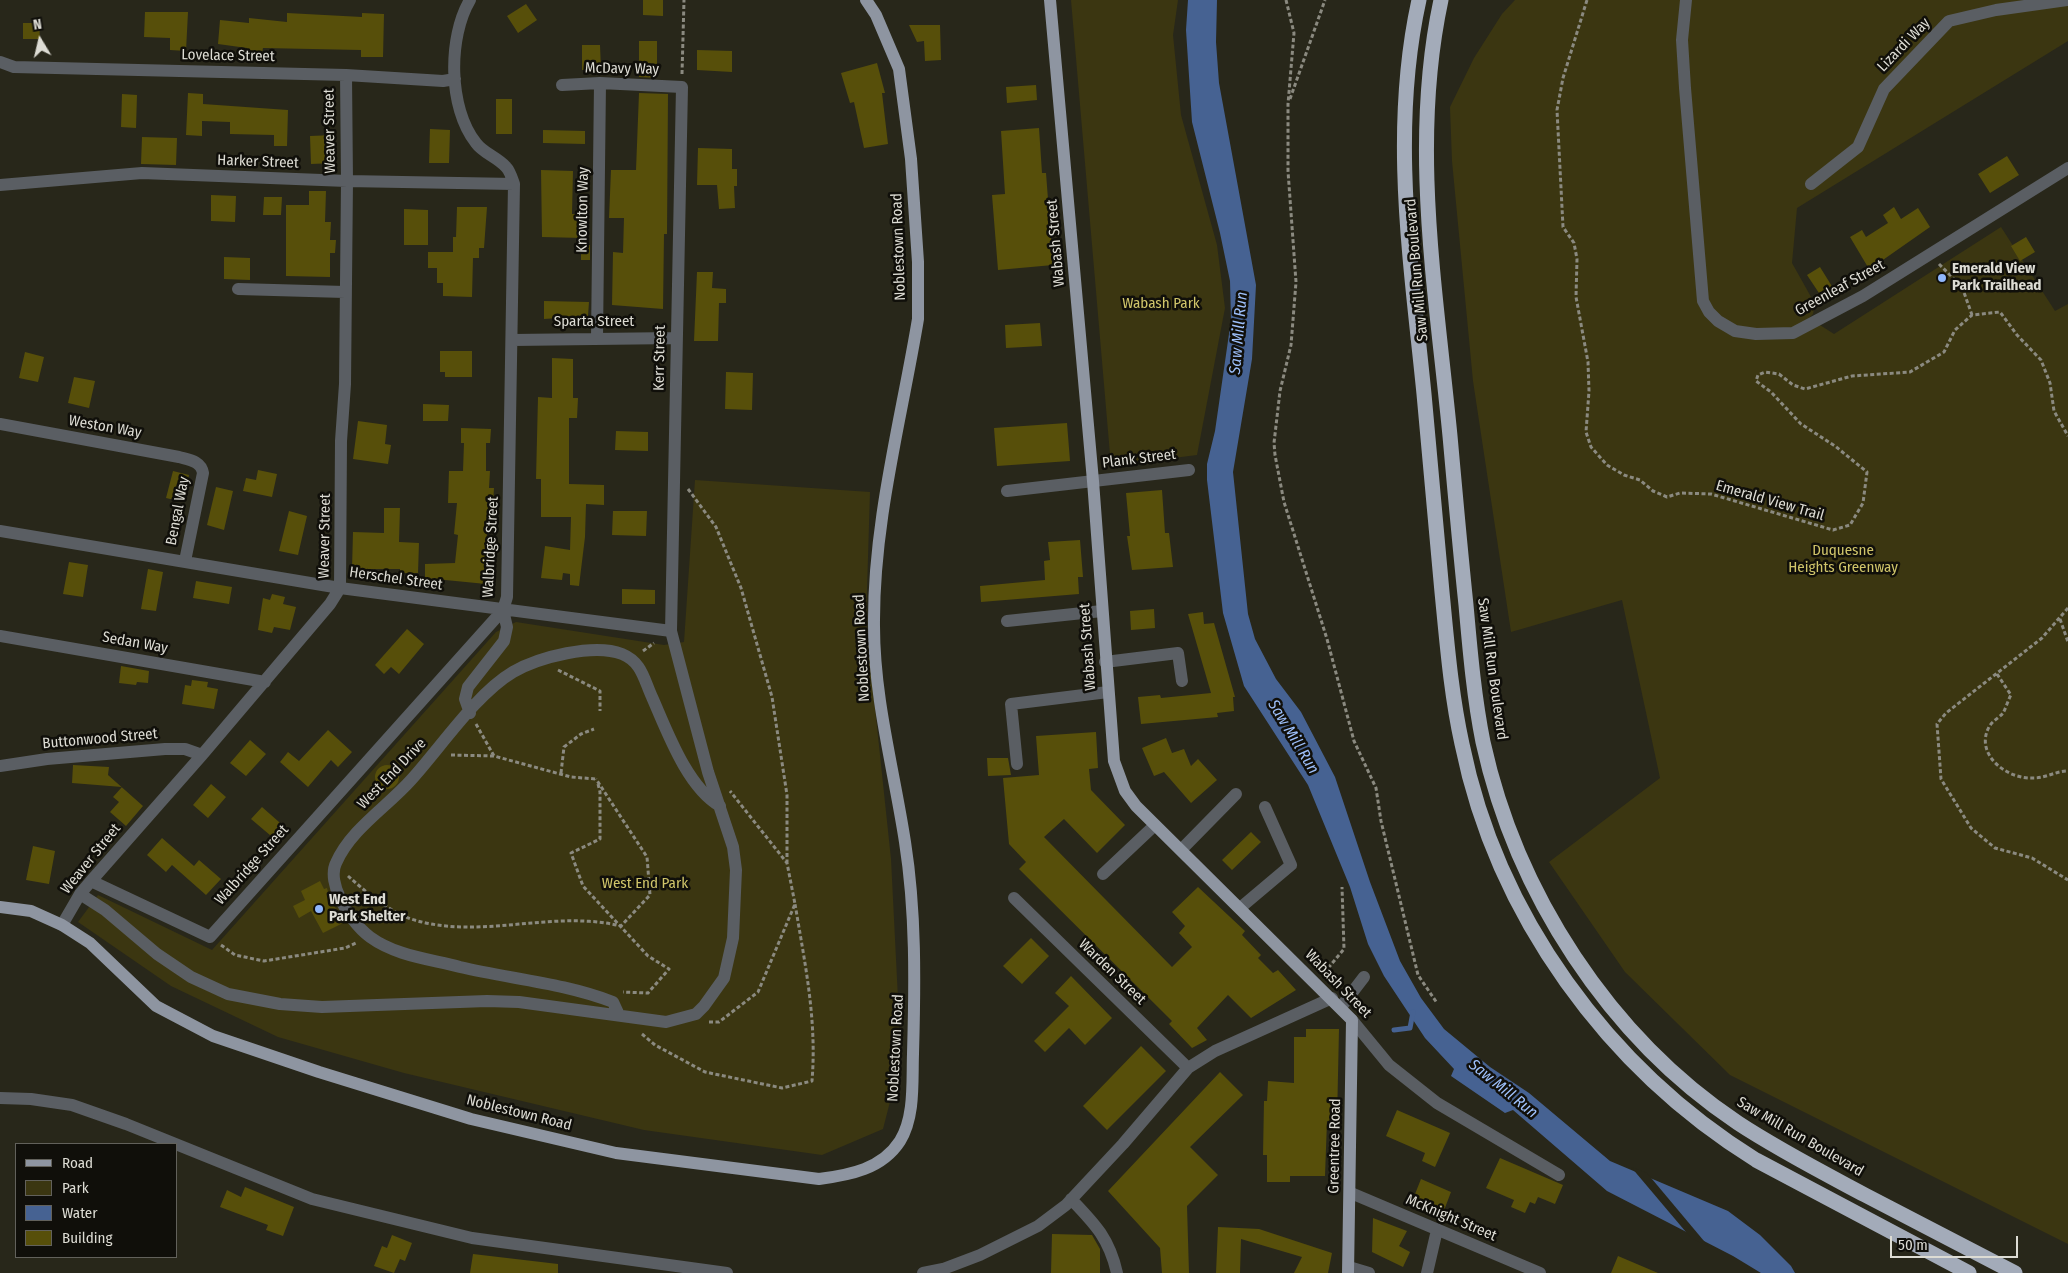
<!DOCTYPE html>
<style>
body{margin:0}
#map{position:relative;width:2068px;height:1273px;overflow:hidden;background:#28271a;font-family:"Fira Sans Condensed",sans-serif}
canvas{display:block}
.legend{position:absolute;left:15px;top:1143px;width:162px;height:115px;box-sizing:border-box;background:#100f0a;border:1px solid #62615b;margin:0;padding:6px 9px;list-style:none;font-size:15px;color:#dddcd4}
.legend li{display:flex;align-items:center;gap:10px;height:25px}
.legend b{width:25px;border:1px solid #62615b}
.north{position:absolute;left:15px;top:15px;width:50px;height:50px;-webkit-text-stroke:4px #100f0a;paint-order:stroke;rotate:351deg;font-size:14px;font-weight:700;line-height:20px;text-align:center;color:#dddcd4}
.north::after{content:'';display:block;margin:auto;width:18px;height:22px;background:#dddcd4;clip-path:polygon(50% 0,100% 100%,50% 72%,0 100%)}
.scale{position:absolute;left:1890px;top:1236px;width:128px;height:22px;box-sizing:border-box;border:2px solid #dddcd4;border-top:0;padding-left:6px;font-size:15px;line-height:18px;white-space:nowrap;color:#dddcd4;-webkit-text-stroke:4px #100f0a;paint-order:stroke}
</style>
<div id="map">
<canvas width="2068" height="1273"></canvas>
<ul class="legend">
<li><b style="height:6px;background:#8e95a1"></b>Road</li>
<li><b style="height:14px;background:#3b3611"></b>Park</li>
<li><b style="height:14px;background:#466292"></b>Water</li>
<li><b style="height:14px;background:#574f0a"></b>Building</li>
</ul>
<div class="north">N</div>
<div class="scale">50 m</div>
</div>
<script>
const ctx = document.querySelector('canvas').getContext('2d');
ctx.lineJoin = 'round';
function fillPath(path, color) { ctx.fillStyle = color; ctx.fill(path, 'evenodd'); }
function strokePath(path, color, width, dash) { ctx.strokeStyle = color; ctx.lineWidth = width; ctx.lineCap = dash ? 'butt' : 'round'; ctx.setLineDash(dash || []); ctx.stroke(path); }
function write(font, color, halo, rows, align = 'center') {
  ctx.font = font + ' "Fira Sans Condensed",sans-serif'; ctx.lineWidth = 5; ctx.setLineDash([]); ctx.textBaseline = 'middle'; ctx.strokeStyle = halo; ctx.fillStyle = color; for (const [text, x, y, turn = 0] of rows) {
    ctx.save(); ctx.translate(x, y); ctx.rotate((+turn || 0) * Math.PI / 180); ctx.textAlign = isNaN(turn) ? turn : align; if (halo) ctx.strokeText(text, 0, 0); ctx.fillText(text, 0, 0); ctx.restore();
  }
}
fillPath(new Path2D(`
 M 1071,0 L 1178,0 L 1173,35 L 1181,115 L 1217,245 L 1225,308 L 1197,455 L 1111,466 Z
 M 1515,0 L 2068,0 L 2068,41 L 1797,208 L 1792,263 L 1815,304 L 1813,314 L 1809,318 L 1834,334 L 2001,227 L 2055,311 L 2068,304 L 2068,1244 L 1730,1075 L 1625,972 L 1549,862 L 1660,778 L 1622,600 L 1511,632 L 1473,381 L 1452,161 L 1450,107 L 1474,58 L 1502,14 Z
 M 695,480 L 870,492 L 866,623 L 891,859 L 901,1059 L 883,1129 L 822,1155 L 644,1130 L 404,1073 L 278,1037 L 171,986 L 78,922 L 98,895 L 212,950 L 496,632 L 516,622 L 664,645 L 684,642 Z`), '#3b3611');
fillPath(new Path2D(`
 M 1188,0 L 1217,0 L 1216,42 L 1219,83 L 1256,285 L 1252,359 L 1233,472 L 1248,614 L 1255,639 L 1276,679 L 1301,712 L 1335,777 L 1370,882 L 1400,961 L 1421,998 L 1444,1029 L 1490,1067 L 1529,1093 L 1610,1161 L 1728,1211 L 1760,1235 L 1791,1266 L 1795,1273 L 1761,1273 L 1733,1256 L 1607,1191 L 1513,1110 L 1505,1113 L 1451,1076 L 1454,1069 L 1425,1038 L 1384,976 L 1368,944 L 1350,887 L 1308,785 L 1244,686 L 1223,613 L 1207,480 L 1207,464 L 1215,431 L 1231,320 L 1230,281 L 1220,233 L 1192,122 L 1186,30 Z`), '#466292');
fillPath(new Path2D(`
 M 1631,1167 L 1647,1173 L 1709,1247 L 1691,1238 Z`), '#28271a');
strokePath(new Path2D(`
 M 1394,1030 L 1410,1028 L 1413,1012`), '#466292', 5);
fillPath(new Path2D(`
 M 643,0 L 663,0 L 663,16 L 643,15 Z
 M 526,4 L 537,20 L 518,33 L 507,16 Z
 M 145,12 L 188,12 L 186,51 L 170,50 L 170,38 L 144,37 Z
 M 287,13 L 362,17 L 362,13 L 384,14 L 383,57 L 361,57 L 361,50 L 263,48 L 262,53 L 246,52 L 247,48 L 218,44 L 220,20 L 249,23 L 249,18 L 287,22 Z
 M 23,23 L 39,23 L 40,39 L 23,39 Z
 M 909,25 L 940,25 L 941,60 L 925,61 L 924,41 L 917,42 Z
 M 639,41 L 657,41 L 657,78 L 639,77 Z
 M 582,45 L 600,45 L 601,70 L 582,70 Z
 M 697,50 L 732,51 L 732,72 L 697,70 Z
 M 877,63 L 885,93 L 882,93 L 888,144 L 864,148 L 854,102 L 850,103 L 841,73 Z
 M 1036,85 L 1037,100 L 1007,103 L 1006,87 Z
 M 188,93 L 203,94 L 203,104 L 288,110 L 287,146 L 274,146 L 274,135 L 230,134 L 230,122 L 202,121 L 202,136 L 186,135 Z
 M 639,93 L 668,94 L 667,234 L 664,234 L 663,309 L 612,305 L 613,252 L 623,253 L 624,218 L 609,218 L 611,170 L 636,170 Z
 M 122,94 L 137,95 L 136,128 L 121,127 Z
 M 496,99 L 512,99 L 512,134 L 496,134 Z
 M 1039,128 L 1042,173 L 1046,173 L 1053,265 L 998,270 L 992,195 L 1005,194 L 1001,131 Z
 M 430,129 L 450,130 L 449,163 L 429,163 Z
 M 543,130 L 585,131 L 585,144 L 543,143 Z
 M 334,135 L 335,163 L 311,164 L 310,136 Z
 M 142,137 L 177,138 L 176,165 L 141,164 Z
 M 698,148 L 732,149 L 732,169 L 737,169 L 737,186 L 734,186 L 735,208 L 719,209 L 717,185 L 697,185 Z
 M 2007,156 L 2019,175 L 1990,193 L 1978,174 Z
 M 541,170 L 573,171 L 572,214 L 584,214 L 583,238 L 542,237 Z
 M 309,191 L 326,191 L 325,222 L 331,222 L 330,240 L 336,240 L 335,253 L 330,253 L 330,277 L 286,276 L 286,205 L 309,205 Z
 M 211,195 L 236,196 L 235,222 L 211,221 Z
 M 264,197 L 282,197 L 281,215 L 263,215 Z
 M 457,207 L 487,207 L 484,248 L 479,248 L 479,258 L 473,258 L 472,297 L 443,296 L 443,283 L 437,283 L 437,268 L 428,268 L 428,252 L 453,252 L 453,237 L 456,237 Z
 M 1894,207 L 1901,219 L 1918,208 L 1930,227 L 1880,262 L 1883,267 L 1872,274 L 1850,237 L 1862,230 L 1866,237 L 1888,223 L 1883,215 Z
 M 404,209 L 428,210 L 428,245 L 404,245 Z
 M 2026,237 L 2035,252 L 2020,261 L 2011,246 Z
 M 581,245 L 590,245 L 590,260 L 581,260 Z
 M 224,257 L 250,258 L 250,280 L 224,279 Z
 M 1820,267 L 1833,288 L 1821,296 L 1807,275 Z
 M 697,272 L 713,272 L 712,288 L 726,289 L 726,303 L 719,303 L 718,341 L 694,341 Z
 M 544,301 L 589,302 L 588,316 L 544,319 Z
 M 1040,323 L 1042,346 L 1006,348 L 1005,325 Z
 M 440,351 L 472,351 L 472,377 L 445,377 L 445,372 L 440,372 Z
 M 25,352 L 44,357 L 38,382 L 19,378 Z
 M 552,358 L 573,359 L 573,398 L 578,398 L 577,418 L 569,418 L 569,484 L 604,485 L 604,505 L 586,504 L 585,537 L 579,586 L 570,585 L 570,574 L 563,573 L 562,580 L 541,578 L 545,546 L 570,550 L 571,517 L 541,517 L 541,479 L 536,479 L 538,397 L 552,398 Z
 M 726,372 L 753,373 L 752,410 L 725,409 Z
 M 74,377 L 95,381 L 89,408 L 68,403 Z
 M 423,404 L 449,405 L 448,421 L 423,421 Z
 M 358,421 L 387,425 L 385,444 L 391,445 L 388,464 L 353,459 Z
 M 1067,423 L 1070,461 L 997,466 L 994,428 Z
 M 461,428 L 491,429 L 490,443 L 486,443 L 486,471 L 490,471 L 489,488 L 494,488 L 493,504 L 490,504 L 486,543 L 491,544 L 486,584 L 425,578 L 425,564 L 455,563 L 458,535 L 454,534 L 457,503 L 448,503 L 449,471 L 463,471 L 464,443 L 461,443 Z
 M 616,431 L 648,432 L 648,451 L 615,450 Z
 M 258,470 L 277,474 L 272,497 L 243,491 L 246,478 L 256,480 Z
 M 173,471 L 189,475 L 183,502 L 166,498 Z
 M 216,487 L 233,491 L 224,530 L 207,525 Z
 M 1162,490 L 1165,533 L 1169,533 L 1173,567 L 1132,570 L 1127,536 L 1130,536 L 1126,493 Z
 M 384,508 L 400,508 L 399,542 L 419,543 L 418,573 L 400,573 L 400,569 L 352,569 L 353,532 L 384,533 Z
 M 289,511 L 307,516 L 298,555 L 279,551 Z
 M 613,511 L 647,511 L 646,536 L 612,535 Z
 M 1080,540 L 1083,577 L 1078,577 L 1079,594 L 981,602 L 980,586 L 1045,580 L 1044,561 L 1050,560 L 1048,542 Z
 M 69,562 L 88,565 L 83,597 L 63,594 Z
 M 148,569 L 163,572 L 156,611 L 141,609 Z
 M 196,581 L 232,587 L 229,604 L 193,598 Z
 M 622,589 L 655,590 L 655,604 L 622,604 Z
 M 272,594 L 285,597 L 283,604 L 296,607 L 290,630 L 274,627 L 272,633 L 258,630 L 263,598 L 270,600 Z
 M 1154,609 L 1155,628 L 1131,630 L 1130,611 Z
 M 1203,612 L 1204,624 L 1214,623 L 1235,697 L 1233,697 L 1234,711 L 1217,713 L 1218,717 L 1141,724 L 1138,697 L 1160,695 L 1161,698 L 1211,693 L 1188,614 Z
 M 407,629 L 424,644 L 399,674 L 391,667 L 384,674 L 375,665 Z
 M 121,666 L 149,671 L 148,683 L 137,682 L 136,685 L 119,683 Z
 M 192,680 L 208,682 L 207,687 L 218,689 L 214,709 L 182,704 L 185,685 L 191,686 Z
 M 328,730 L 352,752 L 338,767 L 331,760 L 308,787 L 280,762 L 288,752 L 299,761 Z
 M 1096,732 L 1098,768 L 1089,769 L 1091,790 L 1125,825 L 1097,853 L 1064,819 L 1044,837 L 1172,967 L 1192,947 L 1179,933 L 1185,926 L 1172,912 L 1198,887 L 1245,931 L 1242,935 L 1261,955 L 1258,958 L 1273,973 L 1278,970 L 1296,990 L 1251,1018 L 1228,995 L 1197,1028 L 1207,1040 L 1192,1048 L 1169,1024 L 1172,1021 L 1019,869 L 1026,862 L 1009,844 L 1003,778 L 1039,775 L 1036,736 Z
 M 1166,738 L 1172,753 L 1184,749 L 1191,766 L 1198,759 L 1217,780 L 1191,803 L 1164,772 L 1154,776 L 1142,748 Z
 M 250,740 L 266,754 L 246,776 L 230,763 Z
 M 987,758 L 1008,758 L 1011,775 L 988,776 Z
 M375 777a12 12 0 1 1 24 0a12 12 0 1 1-24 0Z
 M 73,765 L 109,767 L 108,775 L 143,806 L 126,826 L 110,812 L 119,802 L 113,797 L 122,787 L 72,783 Z
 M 211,784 L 226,797 L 208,818 L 193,805 Z
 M 262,807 L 287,829 L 277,841 L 251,819 Z
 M 1251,832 L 1261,842 L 1232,870 L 1222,860 Z
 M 162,838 L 194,866 L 199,860 L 221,879 L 206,895 L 172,865 L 166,872 L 147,855 Z
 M 33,846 L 55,851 L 49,884 L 26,880 Z
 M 320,881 L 324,889 L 327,888 L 330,900 L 345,922 L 323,933 L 311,911 L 299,918 L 293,906 L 305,900 L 301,891 Z
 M 1031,938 L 1049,956 L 1022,984 L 1003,966 Z
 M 1071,976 L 1112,1018 L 1085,1045 L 1069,1028 L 1045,1052 L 1034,1041 L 1069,1006 L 1055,993 Z
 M 1306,1029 L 1339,1029 L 1337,1121 L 1327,1121 L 1325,1176 L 1290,1176 L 1290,1182 L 1267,1182 L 1267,1155 L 1263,1155 L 1264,1101 L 1267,1101 L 1268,1081 L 1294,1083 L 1294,1037 L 1306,1037 Z
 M 1141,1046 L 1166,1071 L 1107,1130 L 1083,1106 Z
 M 1220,1072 L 1243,1095 L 1190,1147 L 1218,1175 L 1187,1206 L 1189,1273 L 1162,1273 L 1160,1248 L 1108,1191 Z
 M 1397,1110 L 1450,1133 L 1435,1167 L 1422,1161 L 1425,1153 L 1386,1136 Z
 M 1500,1158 L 1563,1185 L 1555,1204 L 1538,1197 L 1535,1204 L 1530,1202 L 1525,1213 L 1511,1207 L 1514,1200 L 1486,1188 Z
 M 1421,1179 L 1451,1192 L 1443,1213 L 1413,1199 Z
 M 245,1187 L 294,1207 L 283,1236 L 266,1230 L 268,1225 L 220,1207 L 227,1190 L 241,1197 Z
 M 1373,1218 L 1407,1231 L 1399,1246 L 1410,1252 L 1403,1267 L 1372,1252 Z
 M 1218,1227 L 1259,1229 L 1332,1253 L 1328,1273 L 1294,1273 L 1302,1257 L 1241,1239 L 1240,1273 L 1216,1273 Z
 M 1052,1234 L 1092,1235 L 1100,1249 L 1100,1273 L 1051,1273 Z
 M 392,1235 L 412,1243 L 405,1261 L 400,1259 L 394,1273 L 374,1266 L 382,1246 L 387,1248 Z
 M 473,1254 L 558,1264 L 558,1273 L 470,1273 Z
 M 1618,1256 L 1658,1273 L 1611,1273 Z`), '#574f0a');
strokePath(new Path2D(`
 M 1286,0 L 1294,33 L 1288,104 L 1288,171 L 1296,282 L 1291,345 L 1280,391 L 1274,443 L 1275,455 L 1284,502 L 1327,639 L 1354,741 L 1376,788 L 1381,821 L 1418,975 L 1437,1003
 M 1587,0 L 1563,78 L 1557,110 L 1563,227 L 1574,243 L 1577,259 L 1576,297 L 1588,362 L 1589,391 L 1586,432 L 1591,447 L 1607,465 L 1624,475 L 1640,480 L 1653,491 L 1667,497 L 1680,493 L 1711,494 L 1833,530 L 1850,525 L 1863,503 L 1867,472 L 1835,446 L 1801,424 L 1771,392 L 1756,381 L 1758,375 L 1765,372 L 1779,374 L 1793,385 L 1805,389 L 1852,376 L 1910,372 L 1944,352 L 1955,330 L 1972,315 L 2000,312 L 2017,335 L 2041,360 L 2050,383 L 2054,411 L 2068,436
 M 682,74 L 684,0
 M 1290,99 L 1325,0
 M 1939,264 L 1962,287 L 1972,315
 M 688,489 L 716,527 L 741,588 L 772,697 L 787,795 L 787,863
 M 2068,608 L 2042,638 L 1946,713 L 1937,724 L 1941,779 L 1971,828 L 1995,848 L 2032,858 L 2068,880
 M 2060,619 L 2068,642
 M 643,651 L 654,643
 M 558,670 L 600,691 L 600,711
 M 1997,674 L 2011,695 C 2008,700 2006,708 2003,713 C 1999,718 1992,721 1989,727 C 1974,755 2008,780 2034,778 C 2046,778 2056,771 2068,771
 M 476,724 L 494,756
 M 451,755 L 494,756 L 571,777 L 596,779
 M 561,773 L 564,747 L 581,734 L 594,729
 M 598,784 L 600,792 L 600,839 L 571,853 L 583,886 L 648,956 L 669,969 L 648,993 L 623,992
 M 348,876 C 366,892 388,911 411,919 C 480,941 552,909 621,926 L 650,895 L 647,857 L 596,779
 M 221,945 L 235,955 L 264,961 L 345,948 L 356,943
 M 1324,973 L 1344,949 L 1342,887
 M 709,1022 L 719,1022 L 758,992 L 795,904 L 787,863 L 730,791
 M 642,1034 L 655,1045 L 705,1072 L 782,1088 L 812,1081 C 817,1020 805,964 795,904`), '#8b8a80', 3, [4, 2.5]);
strokePath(new Path2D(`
 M 1686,0 L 1682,40 L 1685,88 L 1703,301 L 1709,312 L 1718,321 L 1735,331 L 1756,334 L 1793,333 L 1863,296 L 2068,168
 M 0,62 L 14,67 L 346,75 L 443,81 L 455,79
 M 1811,184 L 1858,147 L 1884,89 L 1949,21 L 1996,10 L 2067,0
 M 0,185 L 142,173 L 347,181 L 514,184
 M 238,289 L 345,292
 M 597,338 L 600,83
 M 513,340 L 676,338
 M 0,424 L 179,457 C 190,460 201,461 203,473 L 185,561
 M 1007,491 L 1189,470
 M 0,531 L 340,588 L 671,631
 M 1007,621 L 1102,611
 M 0,636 L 265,682
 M 1105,662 L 1178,653 L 1182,681
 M 470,713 L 465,699 L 468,687 L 504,641 L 507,627 L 503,610
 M 1017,764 L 1011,704 L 1108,692
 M 0,766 L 47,759 L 165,749 L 185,749 L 202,755
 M 1181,850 L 1236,794
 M 1103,874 L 1155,825
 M 91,881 L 210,937 L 503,610 L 507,597 L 514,184 C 512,178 510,171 506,167 C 497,157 483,153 476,143 C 448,108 448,37 470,0
 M 80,894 L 105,910 L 157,954 L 191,977 L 228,994 L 280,1004 L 322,1007 L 487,1001 L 519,1002 L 666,1022 L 696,1014 L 704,1006 L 724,978 L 733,938 L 736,870 L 733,847 L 708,772 L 671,631 L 682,87 L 600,83 L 562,85
 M 1014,898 L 1188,1068
 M 1240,908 L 1291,865 L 1265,807
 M 62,925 L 80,894 L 91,881 L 202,755 L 330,604 L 340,588 L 341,441 L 345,384 L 347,181 L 346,75
 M 1341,1007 L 1364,977
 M 619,1015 L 613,1002 C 564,983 511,979 460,967 C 430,959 396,956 370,937 C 358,928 346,912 340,898 C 335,888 331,873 336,863 C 351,829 387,807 411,780 C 441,747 476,694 513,672 C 539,657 594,643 622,654 C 642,662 644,680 652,697 C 667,731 687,787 720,806
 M 1352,1020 L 1389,1065 L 1437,1103 L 1559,1175
 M 0,1098 L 31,1099 L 72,1105 L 126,1124 L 312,1199 L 472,1238 L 727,1273
 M 1351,1193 L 1540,1273
 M 1071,1199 C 1095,1224 1109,1238 1117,1273
 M 1349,1267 L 1369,1273
 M 923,1273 L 943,1269 L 980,1255 L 1038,1226 L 1066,1205 L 1123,1144 L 1188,1068 L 1215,1051 L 1332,998
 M 1427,1273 L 1437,1230`), '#5a5e63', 12);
strokePath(new Path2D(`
 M 1050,0 L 1093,481 L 1114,761 L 1125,791 L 1136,806 L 1352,1020 L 1348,1273
 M 0,907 L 31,911 L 62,925 L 90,943 L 156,1006 L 213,1036 L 319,1072 L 471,1119 L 616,1153 L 819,1179 C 850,1175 882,1169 900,1141 C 915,1117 912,1082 913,1054 C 915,983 916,912 905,842 C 894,770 874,699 874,626 C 873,523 901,421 918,319 L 918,262 L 911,159 L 899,69 L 876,15 L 866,0`), '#8e95a1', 12);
strokePath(new Path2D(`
 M 1419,0 C 1390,131 1411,263 1424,394 C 1430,460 1436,526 1442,592 C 1447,643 1451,694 1462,744 C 1497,916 1608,1068 1756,1160 L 1969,1273
 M 1441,0 C 1410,144 1436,291 1450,436 C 1455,492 1460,548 1466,605 C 1470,650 1474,697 1483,742 C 1516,893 1609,1037 1738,1123 C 1779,1150 1822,1172 1865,1195 C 1915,1221 1965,1247 2015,1273`), '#a3abb9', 15);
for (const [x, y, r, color] of [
 [1942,278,5,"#90b8fd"],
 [319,909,5,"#90b8fd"]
]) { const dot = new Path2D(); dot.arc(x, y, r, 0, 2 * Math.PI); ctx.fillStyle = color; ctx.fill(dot); strokePath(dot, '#100f0a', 2); }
write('15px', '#dddcd4', '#100f0a', [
 ["Lizardi Way",1904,45,-46],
 ["Lovelace Street",228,56,1],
 ["McDavy Way",622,69,1],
 ["Weaver Street",330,131,-91],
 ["Harker Street",258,162,2],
 ["Knowlton Way",583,210,-89],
 ["Wabash Street",1056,243,-95],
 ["Noblestown Road",899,247,-92],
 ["Saw Mill Run Boulevard",1417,270,-95],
 ["Greenleaf Street",1840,288,-29],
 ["Sparta Street",594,322],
 ["Kerr Street",660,358,-89],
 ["Weston Way",105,427,10],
 ["Plank Street",1139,459,-7],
 ["Emerald View Trail",1770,501,16],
 ["Bengal Way",178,511,-79],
 ["Weaver Street",325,536,-89],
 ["Walbridge Street",491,547,-87],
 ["Herschel Street",396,579,8],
 ["Sedan Way",135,643,10],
 ["Wabash Street",1088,647,-94],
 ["Noblestown Road",862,648,-93],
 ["Saw Mill Run Boulevard",1492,669,82],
 ["Buttonwood Street",100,739,-5],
 ["West End Drive",392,774,-46],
 ["Weaver Street",91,859,-51],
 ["Walbridge Street",252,865,-48],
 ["Warden Street",1112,972,44],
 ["Wabash Street",1338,984,46],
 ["Noblestown Road",896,1048,-87],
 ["Noblestown Road",519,1113,14],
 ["Saw Mill Run Boulevard",1800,1137,30],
 ["Greentree Road",1335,1146,-89],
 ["McKnight Street",1451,1218,23]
]);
write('bold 15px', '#dddcd4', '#100f0a', [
 ["Emerald View",1952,269],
 ["Park Trailhead",1952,286],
 ["West End",329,900],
 ["Park Shelter",329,917]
], 'left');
write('15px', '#d0c56a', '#100f0a', [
 ["Wabash Park",1161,304],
 ["Duquesne",1843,551],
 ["Heights Greenway",1843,568],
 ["West End Park",645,884]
]);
write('italic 16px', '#9ec0fb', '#100f0a', [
 ["Saw Mill Run",1239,333,-85],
 ["Saw Mill Run",1293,737,59],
 ["Saw Mill Run",1503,1089,39]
]);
</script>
